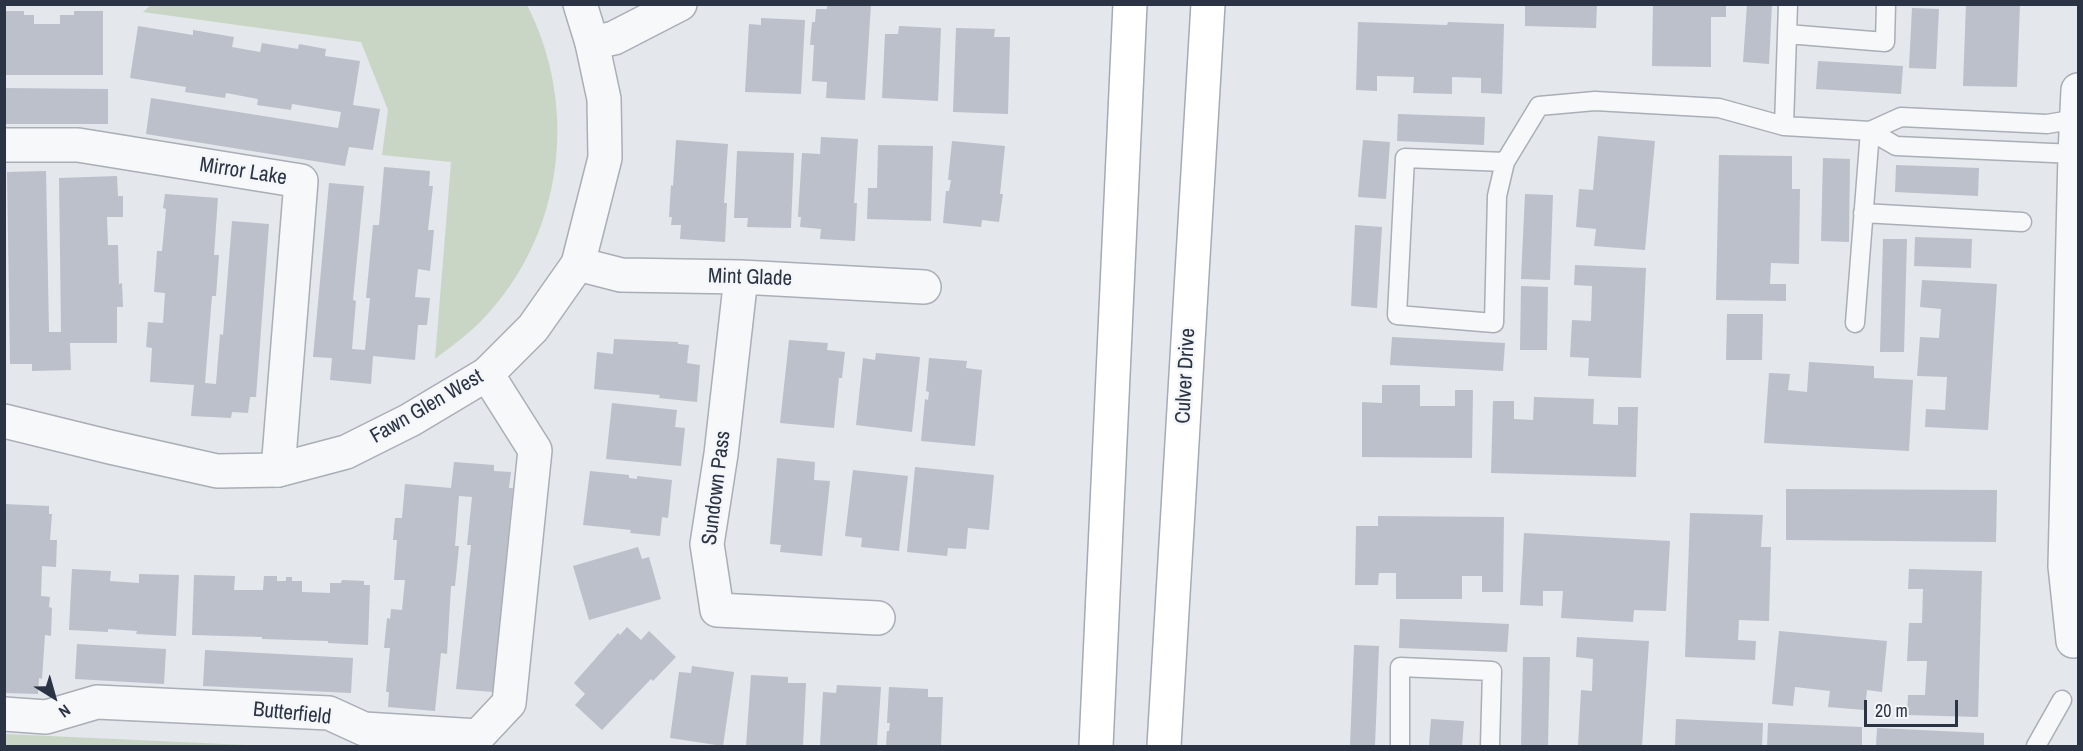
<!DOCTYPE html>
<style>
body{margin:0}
#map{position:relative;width:2083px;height:751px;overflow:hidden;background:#e4e7ec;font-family:"Archivo Narrow",sans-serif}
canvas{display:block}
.frame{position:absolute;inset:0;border:6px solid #2b3445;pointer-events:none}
.north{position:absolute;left:24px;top:667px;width:60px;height:60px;-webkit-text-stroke:4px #f4f6f9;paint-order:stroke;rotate:143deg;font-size:16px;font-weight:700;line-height:24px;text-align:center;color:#2b3445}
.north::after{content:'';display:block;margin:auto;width:21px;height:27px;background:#2b3445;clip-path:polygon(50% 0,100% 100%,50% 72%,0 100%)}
.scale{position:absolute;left:1864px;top:700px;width:94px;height:27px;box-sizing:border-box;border:3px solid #2b3445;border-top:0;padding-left:8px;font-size:18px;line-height:21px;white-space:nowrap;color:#2b3445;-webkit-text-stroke:4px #f4f6f9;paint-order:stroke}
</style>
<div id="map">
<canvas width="2083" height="751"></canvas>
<div class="frame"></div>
<div class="north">N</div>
<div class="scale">20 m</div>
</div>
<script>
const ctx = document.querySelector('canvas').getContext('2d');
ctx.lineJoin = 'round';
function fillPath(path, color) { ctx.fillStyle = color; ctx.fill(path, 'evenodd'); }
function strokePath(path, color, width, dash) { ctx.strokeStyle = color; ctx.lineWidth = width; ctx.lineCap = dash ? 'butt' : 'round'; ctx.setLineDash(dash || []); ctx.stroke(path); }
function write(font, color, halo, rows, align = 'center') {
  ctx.font = font + ' "Archivo Narrow",sans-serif'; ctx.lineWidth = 5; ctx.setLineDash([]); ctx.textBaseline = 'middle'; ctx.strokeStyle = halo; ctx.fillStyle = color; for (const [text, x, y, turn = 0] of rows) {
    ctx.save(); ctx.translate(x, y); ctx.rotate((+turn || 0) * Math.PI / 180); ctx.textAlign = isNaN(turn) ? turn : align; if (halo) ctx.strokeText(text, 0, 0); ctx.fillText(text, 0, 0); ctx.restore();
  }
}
fillPath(new Path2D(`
 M 152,4 L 527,5 C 579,106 564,234 484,318 C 470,333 452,346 435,359 L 451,162 L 382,155 L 388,110 L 361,42 L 143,12 Z
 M 4,734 L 5,734 L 269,746 L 5,746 Z`), '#c9d6c5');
fillPath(new Path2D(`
 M 827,4 L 871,4 L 865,100 L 826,98 L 827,82 L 812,81 L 814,45 L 810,45 L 812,22 L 815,22 L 816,9 L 827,9 Z
 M 1525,4 L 1597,4 L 1596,28 L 1525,26 Z
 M 1653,4 L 1726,4 L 1726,17 L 1711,17 L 1711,67 L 1652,66 Z
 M 1747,4 L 1772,4 L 1769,64 L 1743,62 Z
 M 1966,4 L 2020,4 L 2017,87 L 1963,86 Z
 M 1912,8 L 1939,9 L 1936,69 L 1909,68 Z
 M 4,11 L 24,11 L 24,15 L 34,15 L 34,24 L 60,24 L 60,15 L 74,15 L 74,11 L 103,11 L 103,75 L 4,75 Z
 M 761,18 L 805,20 L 801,94 L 745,92 L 749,24 L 761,25 Z
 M 1358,22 L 1447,25 L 1448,22 L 1504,24 L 1502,94 L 1481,93 L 1481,78 L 1452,77 L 1452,94 L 1413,93 L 1414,77 L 1377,76 L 1377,91 L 1356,90 Z
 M 138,26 L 193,35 L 193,30 L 234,37 L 232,47 L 260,52 L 262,43 L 298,49 L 299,44 L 326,49 L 325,56 L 360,61 L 353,105 L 380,109 L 373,150 L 349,147 L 345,166 L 146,134 L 151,98 L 338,128 L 341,112 L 292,104 L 291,110 L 257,105 L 258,99 L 226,93 L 225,98 L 185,92 L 186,87 L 130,78 Z
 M 899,26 L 941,28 L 938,101 L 882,98 L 885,34 L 898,34 Z
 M 956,28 L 995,29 L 994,37 L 1010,37 L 1008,114 L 953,112 Z
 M 1818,61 L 1903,66 L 1901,94 L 1816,89 Z
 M 4,88 L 108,89 L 108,124 L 4,124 Z
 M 1398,114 L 1485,117 L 1484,145 L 1397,141 Z
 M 1598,136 L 1655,141 L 1645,250 L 1594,246 L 1596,229 L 1576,227 L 1579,189 L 1593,190 Z
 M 821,137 L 858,139 L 854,203 L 857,203 L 855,241 L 820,239 L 821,229 L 800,227 L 801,217 L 798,217 L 802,153 L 820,154 Z
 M 676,140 L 728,144 L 724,203 L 727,203 L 725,242 L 680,239 L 681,225 L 671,225 L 672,217 L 669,217 L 671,185 L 673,186 Z
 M 1363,140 L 1390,142 L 1386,199 L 1358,197 Z
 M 952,141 L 1005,146 L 1000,194 L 1003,194 L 999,222 L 982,220 L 981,227 L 943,223 L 946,191 L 949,191 L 951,180 L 948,180 Z
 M 878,145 L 933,146 L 931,221 L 867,219 L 868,188 L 877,188 Z
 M 737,151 L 794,153 L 791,228 L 747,227 L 748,218 L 734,218 Z
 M 1719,155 L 1792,156 L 1792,189 L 1800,189 L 1799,264 L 1771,263 L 1770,284 L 1786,284 L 1786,301 L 1716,300 Z
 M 1823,158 L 1850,159 L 1849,242 L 1821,241 Z
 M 1896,165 L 1979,168 L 1978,196 L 1895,192 Z
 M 384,167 L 430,171 L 429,186 L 433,186 L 428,230 L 434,230 L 430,271 L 418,269 L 415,297 L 430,298 L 427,325 L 418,325 L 415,360 L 373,356 L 371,384 L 330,380 L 332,358 L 313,357 L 329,183 L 364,186 L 353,300 L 356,301 L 352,349 L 365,350 L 370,298 L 366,298 L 373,225 L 379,225 Z
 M 46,171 L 49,332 L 61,332 L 59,178 L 117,176 L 118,196 L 123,196 L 123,217 L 107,217 L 108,245 L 118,245 L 119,284 L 122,283 L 123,307 L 117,307 L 117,343 L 70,343 L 71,370 L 32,371 L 32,364 L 10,364 L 7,172 Z
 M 165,194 L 218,198 L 214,255 L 219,255 L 216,296 L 212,296 L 205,383 L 216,384 L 220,334 L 223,335 L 232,221 L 269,224 L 256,397 L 250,397 L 248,413 L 232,412 L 231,418 L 191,416 L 194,385 L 150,382 L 152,348 L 146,347 L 148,322 L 163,323 L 165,293 L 154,292 L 157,251 L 162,251 L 166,209 L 163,208 Z
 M 1525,194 L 1553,195 L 1550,280 L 1521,279 Z
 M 1355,225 L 1382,227 L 1377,308 L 1351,306 Z
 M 1915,237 L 1972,239 L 1971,268 L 1914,266 Z
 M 1883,239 L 1907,239 L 1904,352 L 1880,352 Z
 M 1575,265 L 1646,268 L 1641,378 L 1588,376 L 1589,358 L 1570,357 L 1572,320 L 1591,321 L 1592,286 L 1574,285 Z
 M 1922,280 L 1997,284 L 1988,430 L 1925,427 L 1926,409 L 1945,410 L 1947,377 L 1917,376 L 1920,337 L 1939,338 L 1941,309 L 1920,307 Z
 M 1521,286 L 1548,287 L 1547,350 L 1520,350 Z
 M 1727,314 L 1763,314 L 1762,360 L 1726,360 Z
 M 1392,337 L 1505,343 L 1503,371 L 1390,365 Z
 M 614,339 L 678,342 L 678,344 L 689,345 L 687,363 L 700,365 L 697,402 L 659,398 L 660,395 L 594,389 L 597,352 L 613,354 Z
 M 789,340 L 828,343 L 827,350 L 845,352 L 842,378 L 839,378 L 834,428 L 780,423 Z
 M 876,353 L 920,357 L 912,432 L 856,425 L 863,358 L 875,360 Z
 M 929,358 L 967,361 L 966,368 L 982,370 L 975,446 L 921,441 L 925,399 L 928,400 L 929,392 L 926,391 Z
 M 1809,362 L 1874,366 L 1874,378 L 1913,380 L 1909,451 L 1764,443 L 1769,373 L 1790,374 L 1788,390 L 1807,392 Z
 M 1382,385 L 1420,385 L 1420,406 L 1455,406 L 1455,390 L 1473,390 L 1472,458 L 1362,457 L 1362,402 L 1382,403 Z
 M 1534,397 L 1594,399 L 1593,424 L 1618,425 L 1618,407 L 1638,407 L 1636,477 L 1491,473 L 1493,401 L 1514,401 L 1514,419 L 1533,420 Z
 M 612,403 L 677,410 L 675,427 L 685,428 L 681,466 L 606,459 Z
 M 777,458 L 815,462 L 814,480 L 830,481 L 822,556 L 780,552 L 781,545 L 770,544 Z
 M 454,462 L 494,465 L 494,471 L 511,472 L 509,488 L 513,488 L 493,692 L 456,689 L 471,545 L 467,545 L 472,497 L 459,496 L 455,546 L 459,546 L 455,586 L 451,586 L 447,654 L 441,653 L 435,711 L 388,707 L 389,692 L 386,692 L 390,648 L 384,648 L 387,618 L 390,619 L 391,609 L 402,610 L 405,580 L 394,580 L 397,540 L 393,540 L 395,518 L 402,518 L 405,484 L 451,488 Z
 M 915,467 L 994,475 L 989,530 L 968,528 L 966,549 L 948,548 L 947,556 L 907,552 Z
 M 853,470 L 908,476 L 899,551 L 861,547 L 862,538 L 845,536 Z
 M 590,471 L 629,475 L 629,478 L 637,479 L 637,476 L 672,480 L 668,518 L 662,517 L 660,536 L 630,533 L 631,530 L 583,525 Z
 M 1786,489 L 1997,490 L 1996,542 L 1786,540 Z
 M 4,504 L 49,506 L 49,514 L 52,514 L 50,540 L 57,540 L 56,567 L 42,566 L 41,596 L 50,597 L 49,607 L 52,608 L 51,636 L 45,635 L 42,679 L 39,678 L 38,694 L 4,693 Z
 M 1690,513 L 1763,515 L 1761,547 L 1771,547 L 1769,621 L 1739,620 L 1738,640 L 1756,641 L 1755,660 L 1685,657 Z
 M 1378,516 L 1504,517 L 1503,592 L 1482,592 L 1482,576 L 1462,576 L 1462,599 L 1396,599 L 1396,573 L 1379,573 L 1378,585 L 1355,585 L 1356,526 L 1378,526 Z
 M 1524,533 L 1670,541 L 1666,611 L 1634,610 L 1633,622 L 1561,618 L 1563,591 L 1543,591 L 1543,606 L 1520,605 Z
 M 638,547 L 642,559 L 649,557 L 661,599 L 589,620 L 573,566 Z
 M 72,569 L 111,571 L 110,581 L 139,583 L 139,574 L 179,575 L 176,636 L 136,634 L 137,631 L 108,629 L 108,632 L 69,630 Z
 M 1909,569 L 1982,571 L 1978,717 L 1907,715 L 1908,695 L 1925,695 L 1927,661 L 1907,661 L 1909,623 L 1922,623 L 1923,589 L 1908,589 Z
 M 194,575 L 235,576 L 234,590 L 263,590 L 264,576 L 277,576 L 277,581 L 286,581 L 286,577 L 292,577 L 292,581 L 302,581 L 302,592 L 330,593 L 330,583 L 341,583 L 342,580 L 364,581 L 364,585 L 370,585 L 368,645 L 328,643 L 328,641 L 262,639 L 262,637 L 192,635 Z
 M 1400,619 L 1509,624 L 1507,652 L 1399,648 Z
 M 627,627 L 641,640 L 649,631 L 676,657 L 653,681 L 651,679 L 602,730 L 575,705 L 585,694 L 574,683 L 618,633 L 620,635 Z
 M 1779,631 L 1887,641 L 1882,692 L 1867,690 L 1865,710 L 1828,707 L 1830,691 L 1795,687 L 1793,706 L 1772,704 Z
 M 1577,637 L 1649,641 L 1642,746 L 1578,746 L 1581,690 L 1592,691 L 1593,659 L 1576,657 Z
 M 77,644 L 166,649 L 164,684 L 75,679 Z
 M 1354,645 L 1379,646 L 1375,746 L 1350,746 Z
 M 205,650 L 353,658 L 351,693 L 203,686 Z
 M 1523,657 L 1550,657 L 1548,745 L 1521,745 Z
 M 692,666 L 734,672 L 723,746 L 670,738 L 679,672 L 691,673 Z
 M 751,675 L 788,677 L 788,683 L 806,683 L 803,746 L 746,746 Z
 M 837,685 L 881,687 L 877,746 L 820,746 L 823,692 L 836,693 Z
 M 889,687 L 928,689 L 928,697 L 943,697 L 941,746 L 886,746 L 887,731 L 889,731 L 890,723 L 887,723 Z
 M 1431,719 L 1464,721 L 1462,746 L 1429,745 Z
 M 1676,719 L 1763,723 L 1762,746 L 1675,746 Z
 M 1768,723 L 1862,727 L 1862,746 L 1767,746 Z
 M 1877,728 L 1984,733 L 1984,746 L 1876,746 Z`), '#bbc0ca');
const service = new Path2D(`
 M 1787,34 L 1885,42 L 1886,4
 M 1784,126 L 1788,4
 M 1870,131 L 1901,117 L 2047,124 L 2077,119
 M 1505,162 L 1405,158 L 1397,315 L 1494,323 L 1497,196 L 1505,162 L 1539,106 L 1595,101 L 1719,108 L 1784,126 L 1870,131 L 1896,146 L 2075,154
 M 1863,213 L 2022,222
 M 1855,323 L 1870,131
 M 1400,746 L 1400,667 L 1492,671 L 1490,746
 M 2036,746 L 2062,700`);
const minor = new Path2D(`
 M 592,43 L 614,38 L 680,4
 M 4,145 L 78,145 L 301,181 L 278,470
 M 578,264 L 621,275 L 741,277 L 924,287
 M 741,277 L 721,454 L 707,544 L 717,610 L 878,618
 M 2073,641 L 2065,566 L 2075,154 L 2078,90
 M 4,714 L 46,717 L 97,702 L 329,713 L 364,729 L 478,736 L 509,703 L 535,450 L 487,374`);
const tertiary = new Path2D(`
 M 4,421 L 110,447 L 217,471 L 278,470 L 346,452 L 410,420 L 487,374 L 533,328 L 578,264 L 605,158 L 604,99 L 592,43 L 580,4`);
const primary = new Path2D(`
 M 1096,746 L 1130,4
 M 1164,746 L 1208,4`);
strokePath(service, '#a9aeb7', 21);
strokePath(minor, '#a9aeb7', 36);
strokePath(tertiary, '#a9aeb7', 36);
strokePath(primary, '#a3abb8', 36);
strokePath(service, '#f7f8fa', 18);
strokePath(minor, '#f7f8fa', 33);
strokePath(tertiary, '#f7f8fa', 33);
strokePath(primary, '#fff', 33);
write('21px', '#2b3445', '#f4f6f9', [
 ["Mirror Lake",243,172,9],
 ["Mint Glade",750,278,2],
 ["Culver Drive",1186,376,-87],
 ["Fawn Glen West",427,407,-30],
 ["Sundown Pass",717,488,-83],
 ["Butterfield",292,714,6]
]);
</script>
